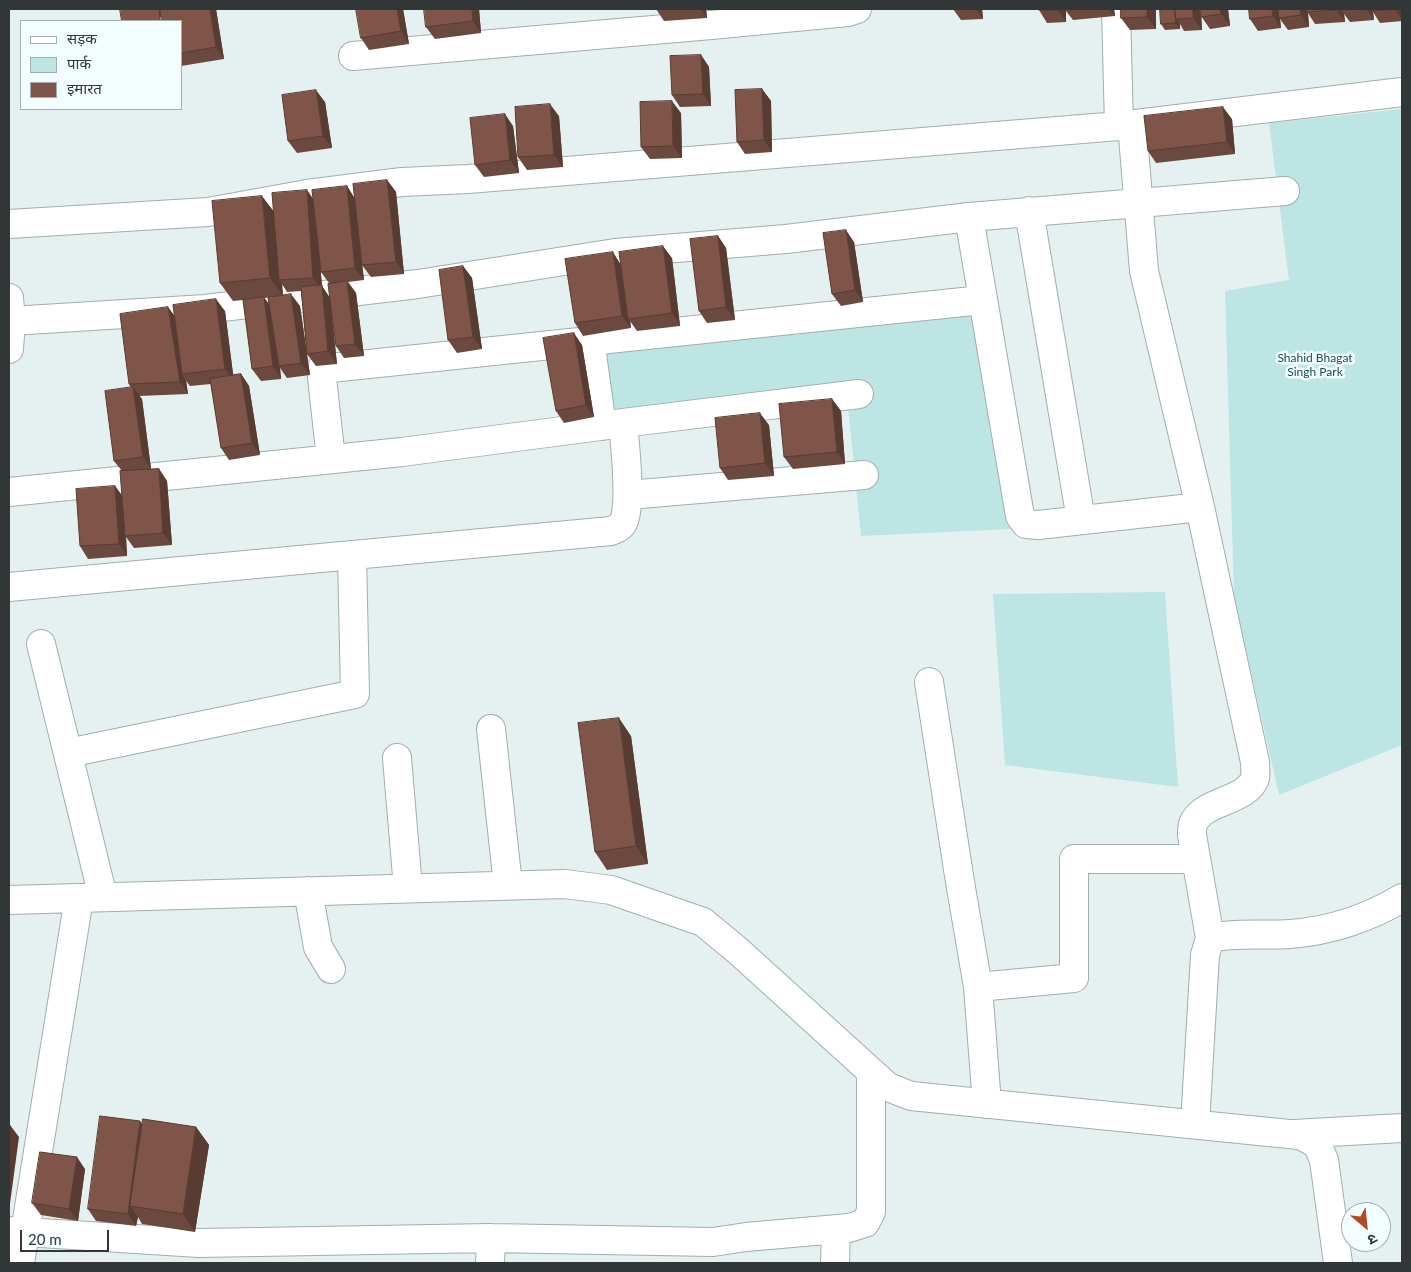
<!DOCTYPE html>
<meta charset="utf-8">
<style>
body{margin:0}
#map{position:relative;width:1411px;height:1272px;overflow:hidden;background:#e5f1f1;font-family:Lato,"Noto Sans Devanagari",sans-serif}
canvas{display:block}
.frame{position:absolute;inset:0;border:10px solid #313636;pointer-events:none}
.legend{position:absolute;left:20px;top:20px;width:162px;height:90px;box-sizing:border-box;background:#f2fefe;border:1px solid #a5aeae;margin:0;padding:6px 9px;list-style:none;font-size:15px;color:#313636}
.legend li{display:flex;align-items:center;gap:10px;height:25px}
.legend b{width:25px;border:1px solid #a5aeae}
.north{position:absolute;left:1341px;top:1202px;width:50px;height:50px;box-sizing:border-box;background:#f2fefe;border:1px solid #a5aeae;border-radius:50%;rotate:152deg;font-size:14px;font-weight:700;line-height:20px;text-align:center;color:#313636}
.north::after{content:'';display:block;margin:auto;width:18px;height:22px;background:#b14928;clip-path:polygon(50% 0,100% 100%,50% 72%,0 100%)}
.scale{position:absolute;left:20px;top:1230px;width:89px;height:22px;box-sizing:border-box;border:2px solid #313636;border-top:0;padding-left:6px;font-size:15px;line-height:18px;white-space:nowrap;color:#313636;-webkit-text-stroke:4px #f2fefe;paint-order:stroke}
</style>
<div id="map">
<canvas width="1411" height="1272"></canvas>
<div class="frame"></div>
<ul class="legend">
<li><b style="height:6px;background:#fff"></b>सड़क</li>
<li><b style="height:14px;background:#bce5e4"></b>पार्क</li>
<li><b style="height:14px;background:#7e5548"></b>इमारत</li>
</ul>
<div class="north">उ</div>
<div class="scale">20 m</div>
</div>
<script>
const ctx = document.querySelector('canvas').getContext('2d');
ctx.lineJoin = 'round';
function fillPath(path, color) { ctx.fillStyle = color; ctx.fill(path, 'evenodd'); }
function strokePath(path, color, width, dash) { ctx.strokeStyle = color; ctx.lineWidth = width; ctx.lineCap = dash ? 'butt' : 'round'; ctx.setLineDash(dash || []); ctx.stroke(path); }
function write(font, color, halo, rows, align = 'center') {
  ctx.font = font + ' Lato,sans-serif'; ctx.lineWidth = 5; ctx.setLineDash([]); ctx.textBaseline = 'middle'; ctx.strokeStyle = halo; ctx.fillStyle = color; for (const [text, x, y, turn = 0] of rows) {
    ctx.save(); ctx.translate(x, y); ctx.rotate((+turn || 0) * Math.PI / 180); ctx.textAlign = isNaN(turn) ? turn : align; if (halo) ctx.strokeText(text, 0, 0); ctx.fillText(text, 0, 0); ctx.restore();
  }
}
fillPath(new Path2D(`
 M 1402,109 L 1402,745 L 1279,795 L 1234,596 L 1225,291 L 1289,280 L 1269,123 Z
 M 982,315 L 1011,529 L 861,536 L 846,387 L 608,420 L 594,342 Z
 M 1165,592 L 1178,787 L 1005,765 L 993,594 Z`), '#bce5e4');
const minor = new Path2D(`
 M 1116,9 L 1119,126
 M 353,56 L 711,25 L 848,12 L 857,9
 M 1029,211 L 1081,520
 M 969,217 L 1020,516 L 1026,524 L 1038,525 L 1200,507 L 1144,271 L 1132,124
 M 9,224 L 208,212 L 307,194 L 402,182 L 468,179 L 1119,126 L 1402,92
 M 9,298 L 11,321 L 9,349
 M 11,321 L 205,309 L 418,284 L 615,253 L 786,239 L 969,217 L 1285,191
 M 590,340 L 602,426
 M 331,459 L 321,369 L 982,300
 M 9,492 L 402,452 L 623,423 L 859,394
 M 628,495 L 864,475
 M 1200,507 L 1255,762 C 1255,766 1256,773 1255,778 C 1247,802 1202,800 1193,824 C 1192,827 1192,832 1192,835 L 1210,938
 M 9,587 L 611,531 C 616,529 620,528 623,523 C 632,505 625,445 623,423
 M 41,644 L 103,897
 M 929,682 L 960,882 L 978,987 L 987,1104
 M 491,729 L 508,885
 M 68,753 L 355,694 L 352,555
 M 397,758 L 408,888
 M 308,891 L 318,947 L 331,969
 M 9,900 L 565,884 L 611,890 L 703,922 L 737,950 L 888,1087 L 911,1096 L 1289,1134 L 1300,1135 L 1317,1144 L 1324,1160 L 1338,1263
 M 978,987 L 1074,978 L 1074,859 L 1196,859
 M 1195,1124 L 1205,955 L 1210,938 C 1237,932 1263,936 1290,934 C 1329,931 1369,918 1402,898
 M 1294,1134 L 1402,1128
 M 9,1231 L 199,1243 L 491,1238 L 713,1242 L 746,1237 L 849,1228 L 865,1223 L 871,1212 L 871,1072
 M 20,1263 L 79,898
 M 490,1263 L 491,1238
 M 835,1263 L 836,1229`);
strokePath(minor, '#a2adad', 30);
strokePath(minor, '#fff', 28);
fillPath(new Path2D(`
 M 120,9 L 216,9 L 224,59 L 181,66 L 181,21 Z
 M 403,9 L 409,44 L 369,50 L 361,38 Z
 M 479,9 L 481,33 L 435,39 L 426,27 Z
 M 656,9 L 706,9 L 707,18 L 664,21 Z
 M 953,9 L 982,9 L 983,19 L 961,20 Z
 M 1039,9 L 1114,9 L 1115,16 L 1073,20 L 1066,11 L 1066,22 L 1047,23 L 1039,10 Z
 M 1156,9 L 1156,29 L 1130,30 L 1121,18 Z
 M 1160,9 L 1228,9 L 1230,26 L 1210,29 L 1201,16 L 1202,30 L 1184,31 L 1180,24 L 1180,29 L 1165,30 L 1161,24 Z
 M 1249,9 L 1402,9 L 1402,21 L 1380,23 L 1373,12 L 1374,20 L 1350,22 L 1344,14 L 1345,22 L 1315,24 L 1308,13 L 1309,27 L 1288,30 L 1280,19 L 1281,28 L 1258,31 L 1250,19 Z
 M 701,55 L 709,67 L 711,106 L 680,107 L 672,95 Z
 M 762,89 L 771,101 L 772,152 L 745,154 L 737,142 Z
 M 325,102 L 332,148 L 297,153 L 288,141 Z
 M 681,113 L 682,158 L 650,159 L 641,147 Z
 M 559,116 L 563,167 L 527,170 L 518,157 Z
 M 1232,119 L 1235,154 L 1156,163 L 1148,151 Z
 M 513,126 L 519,173 L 484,177 L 475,165 Z
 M 387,180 L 396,192 L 404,274 L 371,277 L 362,265 L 364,280 L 348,282 L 356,293 L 364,356 L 344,358 L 336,346 L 330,298 L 337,364 L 316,366 L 307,354 L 301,291 L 287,292 L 282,284 L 283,295 L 300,306 L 310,375 L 287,378 L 280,368 L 281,379 L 261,381 L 252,369 L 243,300 L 233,301 L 220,283 L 274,211 L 307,190 L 313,199 L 347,186 L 355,199 ZM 319,254 L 321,272 L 329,283 L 330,298 L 322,286 ZM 273,297 L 270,305 L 264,298 Z
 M 718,236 L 726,248 L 735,320 L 707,323 L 699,311 Z
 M 854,242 L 863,302 L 841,306 L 832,294 Z
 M 672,258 L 680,326 L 637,331 L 630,321 L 631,328 L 583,336 L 575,323 L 621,264 Z
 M 463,266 L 472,278 L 482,349 L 457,353 L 448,340 Z
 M 225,311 L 233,375 L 241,374 L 249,386 L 260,455 L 229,460 L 221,448 L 211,384 L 190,386 L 186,381 L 188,394 L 139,396 L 142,399 L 151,469 L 159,469 L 167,481 L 172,545 L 134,548 L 126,537 L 127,556 L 88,559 L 80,546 L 115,486 L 122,496 L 122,471 L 114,461 L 131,388 L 129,384 L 174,316 Z
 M 582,345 L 594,417 L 564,423 L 556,411 Z
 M 832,399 L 841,411 L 845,464 L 793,469 L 784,457 Z
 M 769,425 L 774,476 L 728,480 L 720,468 Z
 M 631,736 L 648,864 L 607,870 L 595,852 Z
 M 142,1124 L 196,1127 L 209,1145 L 195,1232 L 142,1224 L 138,1217 L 136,1226 L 96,1221 L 88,1209 Z
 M 85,1169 L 78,1221 L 41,1215 L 32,1203 Z`), '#6c493e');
fillPath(new Path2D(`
 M 210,9 L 216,9 L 224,59 L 216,47 Z
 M 397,9 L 403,9 L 409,44 L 401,31 Z
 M 472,9 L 479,9 L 481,33 L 473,21 Z
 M 700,9 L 706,9 L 707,18 Z
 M 976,9 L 982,9 L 983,19 Z
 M 1058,9 L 1065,9 L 1066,11 L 1066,22 L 1058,10 Z
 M 1109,9 L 1114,9 L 1115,16 Z
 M 1147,9 L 1156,9 L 1156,29 L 1147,17 Z
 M 1174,9 L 1178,9 L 1176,19 L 1180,24 L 1180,29 L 1176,23 Z
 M 1193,9 L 1201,9 L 1202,30 L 1193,18 Z
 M 1220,9 L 1228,9 L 1230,26 L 1221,14 Z
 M 1272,9 L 1279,9 L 1281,28 L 1273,16 Z
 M 1300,9 L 1307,9 L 1307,12 L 1308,13 L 1309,27 L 1301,15 Z
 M 1336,9 L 1344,9 L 1341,10 L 1344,14 L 1345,22 Z
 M 1366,9 L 1373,9 L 1372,11 L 1373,12 L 1374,20 Z
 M 1395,9 L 1402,9 L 1402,20 Z
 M 701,55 L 709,67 L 711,106 L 703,94 Z
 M 762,89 L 771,101 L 772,152 L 764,140 Z
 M 316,90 L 325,102 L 332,148 L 323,136 Z
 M 672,101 L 681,113 L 682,158 L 673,146 Z
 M 550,104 L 559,116 L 563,167 L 554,155 Z
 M 1223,107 L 1232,119 L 1235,154 L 1227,142 Z
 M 505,114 L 513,126 L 519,173 L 510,160 Z
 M 387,180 L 396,192 L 404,274 L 396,262 Z
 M 347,186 L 355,199 L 364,280 L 355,268 Z
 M 307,190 L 315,202 L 322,286 L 330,298 L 337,364 L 328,351 L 322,290 L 313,278 Z
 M 262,196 L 275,213 L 279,280 L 282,284 L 283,296 L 270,278 Z
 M 846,230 L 854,242 L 863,302 L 855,290 Z
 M 718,236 L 726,248 L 735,320 L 726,307 Z
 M 663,246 L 672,258 L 680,326 L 672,313 Z
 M 613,252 L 621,265 L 628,319 L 630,321 L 631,328 L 622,316 Z
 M 463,266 L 472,278 L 482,349 L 473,337 Z
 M 347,281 L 356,293 L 364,356 L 355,344 Z
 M 291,294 L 300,306 L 310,375 L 301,363 Z
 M 264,297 L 272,309 L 279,366 L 280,368 L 281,379 L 273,366 Z
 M 216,299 L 225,311 L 234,381 L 225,369 Z
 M 168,307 L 177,319 L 182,374 L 186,381 L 188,394 L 180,382 Z
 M 574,333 L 582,345 L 594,417 L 586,405 Z
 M 241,374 L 249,386 L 260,455 L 252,443 Z
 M 133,387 L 142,399 L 151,469 L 143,457 Z
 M 832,399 L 841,411 L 845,464 L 837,452 Z
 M 760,413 L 769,425 L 774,476 L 765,463 Z
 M 159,469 L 167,481 L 172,545 L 163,533 Z
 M 115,486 L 124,498 L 125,536 L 126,537 L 127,556 L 119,544 Z
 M 619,718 L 631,736 L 648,864 L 636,846 Z
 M 140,1121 L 149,1133 L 130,1206 L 138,1217 L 136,1226 L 128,1214 Z
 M 10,1125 L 19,1137 L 9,1211 L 9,1137 Z
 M 196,1127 L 209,1145 L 195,1232 L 183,1214 Z
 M 77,1157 L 85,1169 L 78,1221 L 69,1209 Z`), '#583c32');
const building = new Path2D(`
 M 120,9 L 159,9 L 160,21 L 122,21 Z
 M 160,9 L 210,9 L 216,47 L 181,53 L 181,21 L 162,21 Z
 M 356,9 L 397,9 L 401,31 L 361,38 Z
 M 424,9 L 472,9 L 473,21 L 426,27 Z
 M 1039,9 L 1058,9 L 1058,10 L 1039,10 Z
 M 1121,9 L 1147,9 L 1147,17 L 1121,18 Z
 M 1160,9 L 1174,9 L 1176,23 L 1161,24 Z
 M 1175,9 L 1193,9 L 1193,18 L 1176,19 Z
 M 1200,9 L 1220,9 L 1221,14 L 1201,17 Z
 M 1249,9 L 1272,9 L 1273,16 L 1250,19 Z
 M 1278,9 L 1300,9 L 1301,15 L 1279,18 Z
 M 1307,9 L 1336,9 L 1336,10 L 1307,12 Z
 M 1341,9 L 1358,9 L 1341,10 Z
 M 1372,9 L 1395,9 L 1372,11 Z
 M 701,55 L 703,94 L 672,95 L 670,56 Z
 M 762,89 L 764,140 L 737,142 L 735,90 Z
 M 316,90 L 323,136 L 288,141 L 282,95 Z
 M 672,101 L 673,146 L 641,147 L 640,102 Z
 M 550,104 L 554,155 L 518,157 L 515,107 Z
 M 1223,107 L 1227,142 L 1148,151 L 1144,116 Z
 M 505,114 L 510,160 L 475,165 L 470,118 Z
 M 387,180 L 396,262 L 362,265 L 353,184 Z
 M 347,186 L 355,268 L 321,272 L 312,190 Z
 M 307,190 L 313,278 L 279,280 L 272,193 Z
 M 262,196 L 270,278 L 220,283 L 212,201 Z
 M 846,230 L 855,290 L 832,294 L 823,233 Z
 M 718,236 L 726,307 L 699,311 L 690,239 Z
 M 663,246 L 672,313 L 628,319 L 619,252 Z
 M 613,252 L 622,316 L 575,323 L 565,259 Z
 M 463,266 L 473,337 L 448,340 L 439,270 Z
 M 347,281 L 355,344 L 336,346 L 328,284 Z
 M 322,285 L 328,351 L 307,354 L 301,287 Z
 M 291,294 L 301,363 L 279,366 L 268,298 Z
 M 264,297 L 273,366 L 252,369 L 243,300 Z
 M 216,299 L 225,369 L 182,374 L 173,305 Z
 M 168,307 L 180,382 L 129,384 L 120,314 Z
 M 574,333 L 586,405 L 556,411 L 543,338 Z
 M 241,374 L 252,443 L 221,448 L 210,379 Z
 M 133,387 L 143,457 L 114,461 L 105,391 Z
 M 832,399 L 837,452 L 784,457 L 779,404 Z
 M 760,413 L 765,463 L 720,468 L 715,418 Z
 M 159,469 L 163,533 L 125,536 L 120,471 Z
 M 115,486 L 119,544 L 80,546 L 76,489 Z
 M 619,718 L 636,846 L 595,852 L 578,723 Z
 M 100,1116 L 140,1121 L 128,1214 L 88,1209 Z
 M 143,1119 L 196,1127 L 183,1214 L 130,1206 Z
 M 9,1125 L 10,1125 L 9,1137 Z
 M 40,1152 L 77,1157 L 69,1209 L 32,1203 Z`);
fillPath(building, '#7e5548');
strokePath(building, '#583c32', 1);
write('12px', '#1b4d4d', '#f2fefe', [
 ["Shahid Bhagat",1315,358],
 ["Singh Park",1315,372]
]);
</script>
